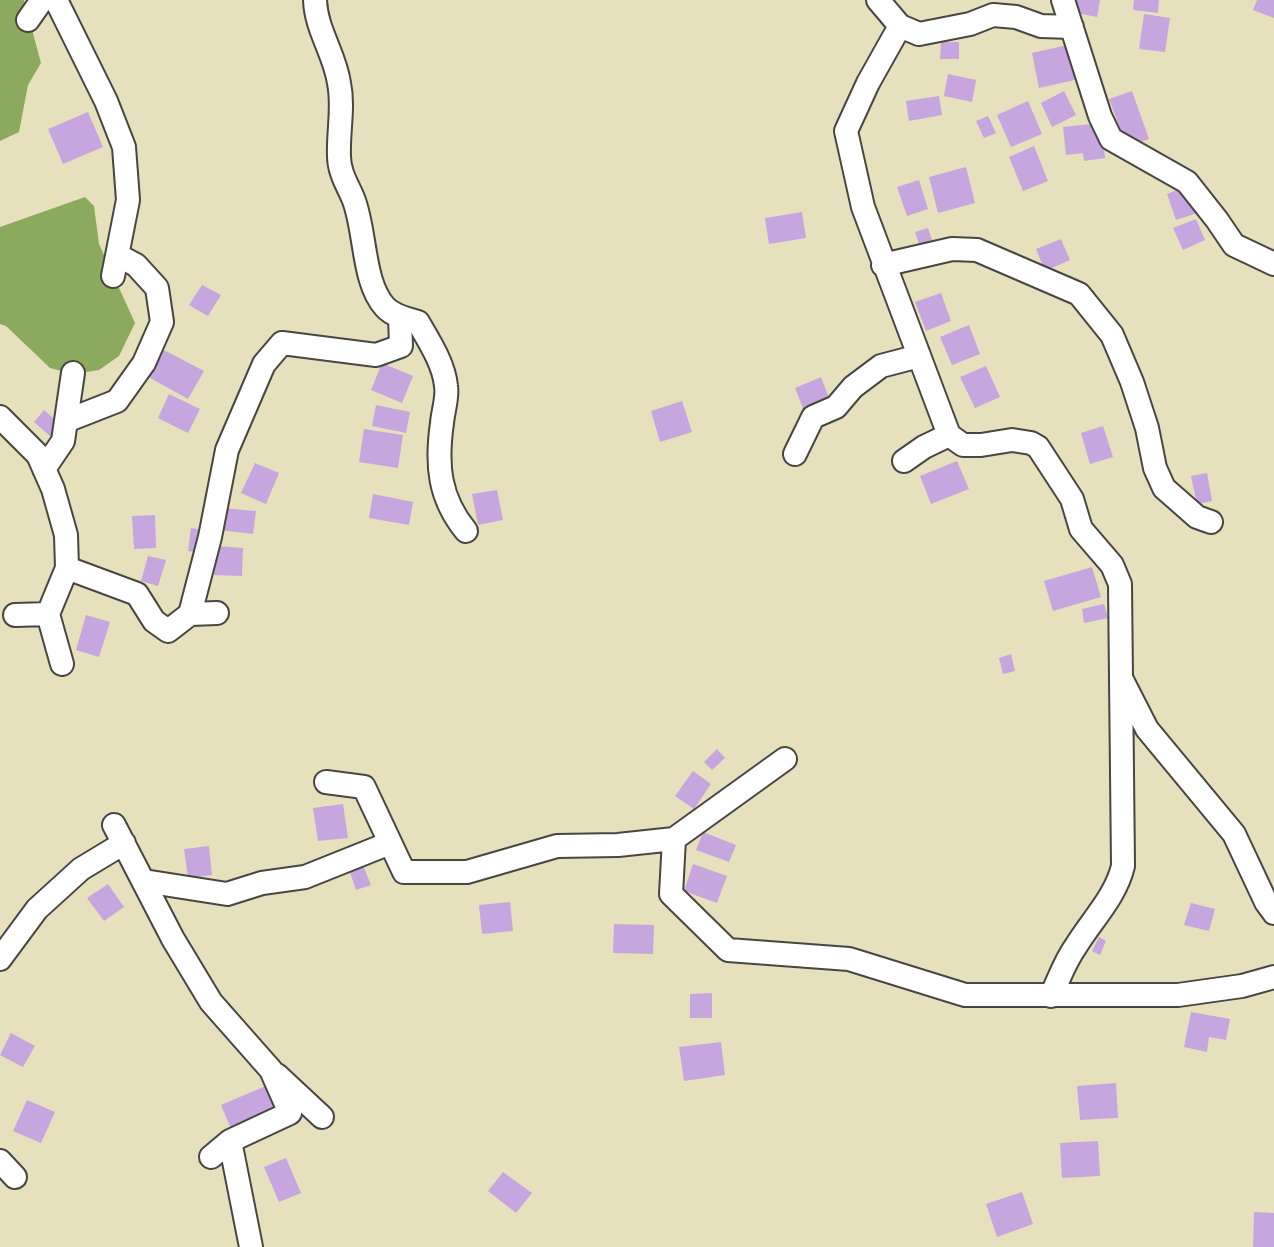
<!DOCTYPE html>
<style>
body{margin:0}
canvas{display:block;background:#e7e0bd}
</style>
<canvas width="1274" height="1247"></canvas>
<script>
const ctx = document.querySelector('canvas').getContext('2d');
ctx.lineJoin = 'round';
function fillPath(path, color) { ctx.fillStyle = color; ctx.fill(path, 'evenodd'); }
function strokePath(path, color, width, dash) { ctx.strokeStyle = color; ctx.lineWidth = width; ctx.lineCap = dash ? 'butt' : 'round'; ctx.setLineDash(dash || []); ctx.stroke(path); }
fillPath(new Path2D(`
 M 0,0 L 24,0 L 41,63 L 28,85 L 19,132 L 0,141 Z
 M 85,197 L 94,206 L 99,244 L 135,323 L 119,356 L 99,370 L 74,374 L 50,368 L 6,326 L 0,324 L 0,227 Z`), '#8caa5d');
fillPath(new Path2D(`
 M 1073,0 L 1100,0 L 1097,17 L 1071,12 Z
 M 1134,0 L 1159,0 L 1158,13 L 1133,10 Z
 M 1257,0 L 1274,0 L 1274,18 L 1253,10 Z
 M 1144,14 L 1170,18 L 1165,52 L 1139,49 Z
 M 941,42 L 959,42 L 959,59 L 940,59 Z
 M 1072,44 L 1079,79 L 1039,88 L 1032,53 Z
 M 948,74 L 976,80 L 972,102 L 944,96 Z
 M 1064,91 L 1076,115 L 1052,127 L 1041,103 Z
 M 1132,91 L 1149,139 L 1127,147 L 1109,99 Z
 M 939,96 L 942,115 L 909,121 L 906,101 Z
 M 1028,101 L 1042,134 L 1011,147 L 997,115 Z
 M 88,112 L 103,147 L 63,164 L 48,129 Z
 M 988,116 L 996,133 L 984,138 L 976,121 Z
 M 1101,123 L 1105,158 L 1084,161 L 1083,153 L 1066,155 L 1063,127 Z
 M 1034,146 L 1048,181 L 1023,191 L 1009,157 Z
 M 966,167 L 975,203 L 938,213 L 929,177 Z
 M 919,180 L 928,209 L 907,216 L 897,187 Z
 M 1187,186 L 1197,213 L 1176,220 L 1167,194 Z
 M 802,212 L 806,238 L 769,244 L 765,218 Z
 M 1196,219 L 1205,240 L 1183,250 L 1173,228 Z
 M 928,228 L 933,243 L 920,247 L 915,232 Z
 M 1061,239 L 1070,260 L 1045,271 L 1036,249 Z
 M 202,285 L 221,295 L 208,316 L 189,305 Z
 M 941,293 L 951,321 L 926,331 L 915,302 Z
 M 969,325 L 980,354 L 952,365 L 940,337 Z
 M 160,348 L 204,371 L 188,399 L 145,375 Z
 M 382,363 L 413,376 L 402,403 L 371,390 Z
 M 986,366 L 1000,397 L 975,408 L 960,377 Z
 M 821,377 L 831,403 L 805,413 L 795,388 Z
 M 169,394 L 200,409 L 188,433 L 158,418 Z
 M 682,401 L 692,432 L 660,442 L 651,411 Z
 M 376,405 L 410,412 L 406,433 L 372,426 Z
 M 44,410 L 61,425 L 51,437 L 34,422 Z
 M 1103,426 L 1113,457 L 1090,464 L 1081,433 Z
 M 364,429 L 403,435 L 398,468 L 359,462 Z
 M 957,461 L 969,489 L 931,504 L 920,476 Z
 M 255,463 L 279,473 L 266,504 L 241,493 Z
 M 1207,473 L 1212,501 L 1197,504 L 1191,476 Z
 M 497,490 L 503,520 L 478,525 L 472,494 Z
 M 373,494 L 413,502 L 409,525 L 369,518 Z
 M 222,508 L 256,511 L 253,534 L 219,530 Z
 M 155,515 L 156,548 L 134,549 L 132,516 Z
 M 191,528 L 205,530 L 203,553 L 188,551 Z
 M 216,546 L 243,548 L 242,576 L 214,575 Z
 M 148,556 L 166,560 L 158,586 L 141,581 Z
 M 1092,567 L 1101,597 L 1053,611 L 1044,581 Z
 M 1104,604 L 1108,618 L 1084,623 L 1082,609 Z
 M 86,615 L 110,622 L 99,657 L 76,650 Z
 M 1011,654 L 1015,671 L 1003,674 L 999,658 Z
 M 717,749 L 725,758 L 712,770 L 704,762 Z
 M 693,771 L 711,784 L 694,809 L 675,796 Z
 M 343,804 L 348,838 L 318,841 L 313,808 Z
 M 703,832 L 736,845 L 729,862 L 696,850 Z
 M 209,846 L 212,875 L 188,878 L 184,849 Z
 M 362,863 L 371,885 L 356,890 L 349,869 Z
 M 693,864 L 727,876 L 717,903 L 684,891 Z
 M 108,884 L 124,907 L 104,921 L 87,898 Z
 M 510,902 L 513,931 L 482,934 L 479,905 Z
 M 1191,903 L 1215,909 L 1209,931 L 1184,925 Z
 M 614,924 L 654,925 L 653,954 L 613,953 Z
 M 1099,937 L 1106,941 L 1100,955 L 1092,951 Z
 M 712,993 L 712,1018 L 690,1018 L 690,994 Z
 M 1191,1012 L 1230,1019 L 1226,1040 L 1209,1037 L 1207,1052 L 1184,1047 Z
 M 11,1033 L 35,1046 L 23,1067 L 0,1055 Z
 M 721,1042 L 725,1075 L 684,1081 L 679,1047 Z
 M 1116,1083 L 1118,1118 L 1080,1120 L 1077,1086 Z
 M 268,1085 L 280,1111 L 232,1131 L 221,1105 Z
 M 27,1100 L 55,1112 L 41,1143 L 13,1131 Z
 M 1098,1141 L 1100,1176 L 1062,1178 L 1060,1143 Z
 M 286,1158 L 301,1193 L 279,1202 L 264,1167 Z
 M 503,1172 L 532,1193 L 516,1213 L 488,1191 Z
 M 1022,1192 L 1033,1224 L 997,1237 L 986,1204 Z
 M 1254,1212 L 1274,1213 L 1274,1247 L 1253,1247 Z`), '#c7a5df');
const minor = new Path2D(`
 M 56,0 L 106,101 L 124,147 L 128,200 L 113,276
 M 315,0 C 316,30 335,54 339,83 C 344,107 338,131 339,156 C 339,172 347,184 353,198 C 366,229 362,282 385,307 C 393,316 407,319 418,322 C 429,341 444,364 446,386 C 448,397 443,411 442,423 C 436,465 439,498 466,531
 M 878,0 L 900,26 L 919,34 L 970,24 L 993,15 L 1016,17 L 1041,26 L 1072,27
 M 1063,0 L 1100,116 L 1111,139 L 1187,182 L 1217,220 L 1234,245 L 1274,264
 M 28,20 L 42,0
 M 900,26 L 868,83 L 846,131 L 863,207 L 949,435 L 963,445 L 981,445 L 1012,440 L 1031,443 L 1038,447 L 1072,499 L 1081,529 L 1112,565 L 1120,584 L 1123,866 C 1116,896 1092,920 1076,946 C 1065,961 1059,979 1051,996
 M 883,265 L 952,249 L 977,250 L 1079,294 L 1112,335 L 1132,382 L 1147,428 L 1155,468 L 1164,488 L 1197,517 L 1211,522
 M 0,417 L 38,455 L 53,489 L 66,535 L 67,568 L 48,614 L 62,664
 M 66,421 L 117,401 L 144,363 L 162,322 L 157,288 L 136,265 L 119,256
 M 795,454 L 813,417 L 836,407 L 853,387 L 881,366 L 919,356
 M 904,461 L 924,447 L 949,435
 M 44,469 L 63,441 L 73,373
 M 67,568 L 137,594 L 154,621 L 168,631 L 190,614 L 210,537 L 227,450 L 264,364 L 282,343 L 376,355 L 401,346 L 400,317
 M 190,614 L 217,613
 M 15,615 L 48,614
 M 1122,680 L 1147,729 L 1234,834 L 1266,902 L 1274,913
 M 785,759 L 674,839 L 671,894 L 728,950 L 849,959 L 965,995 L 1178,995 L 1242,986 L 1274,977
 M 326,782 L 364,787 L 404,872 L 467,872 L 557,846 L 618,845 L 674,839
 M 114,825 L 173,939 L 211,1002 L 271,1070 L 290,1113 L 230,1141 L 251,1247
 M 144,881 L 227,894 L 262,883 L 305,877 L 390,843
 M 0,959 L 37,909 L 81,869 L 124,843
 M 277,1075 L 322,1117
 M 211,1157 L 230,1141
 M 0,1161 L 15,1177`);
strokePath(minor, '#474641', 26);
strokePath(minor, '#fff', 22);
</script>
